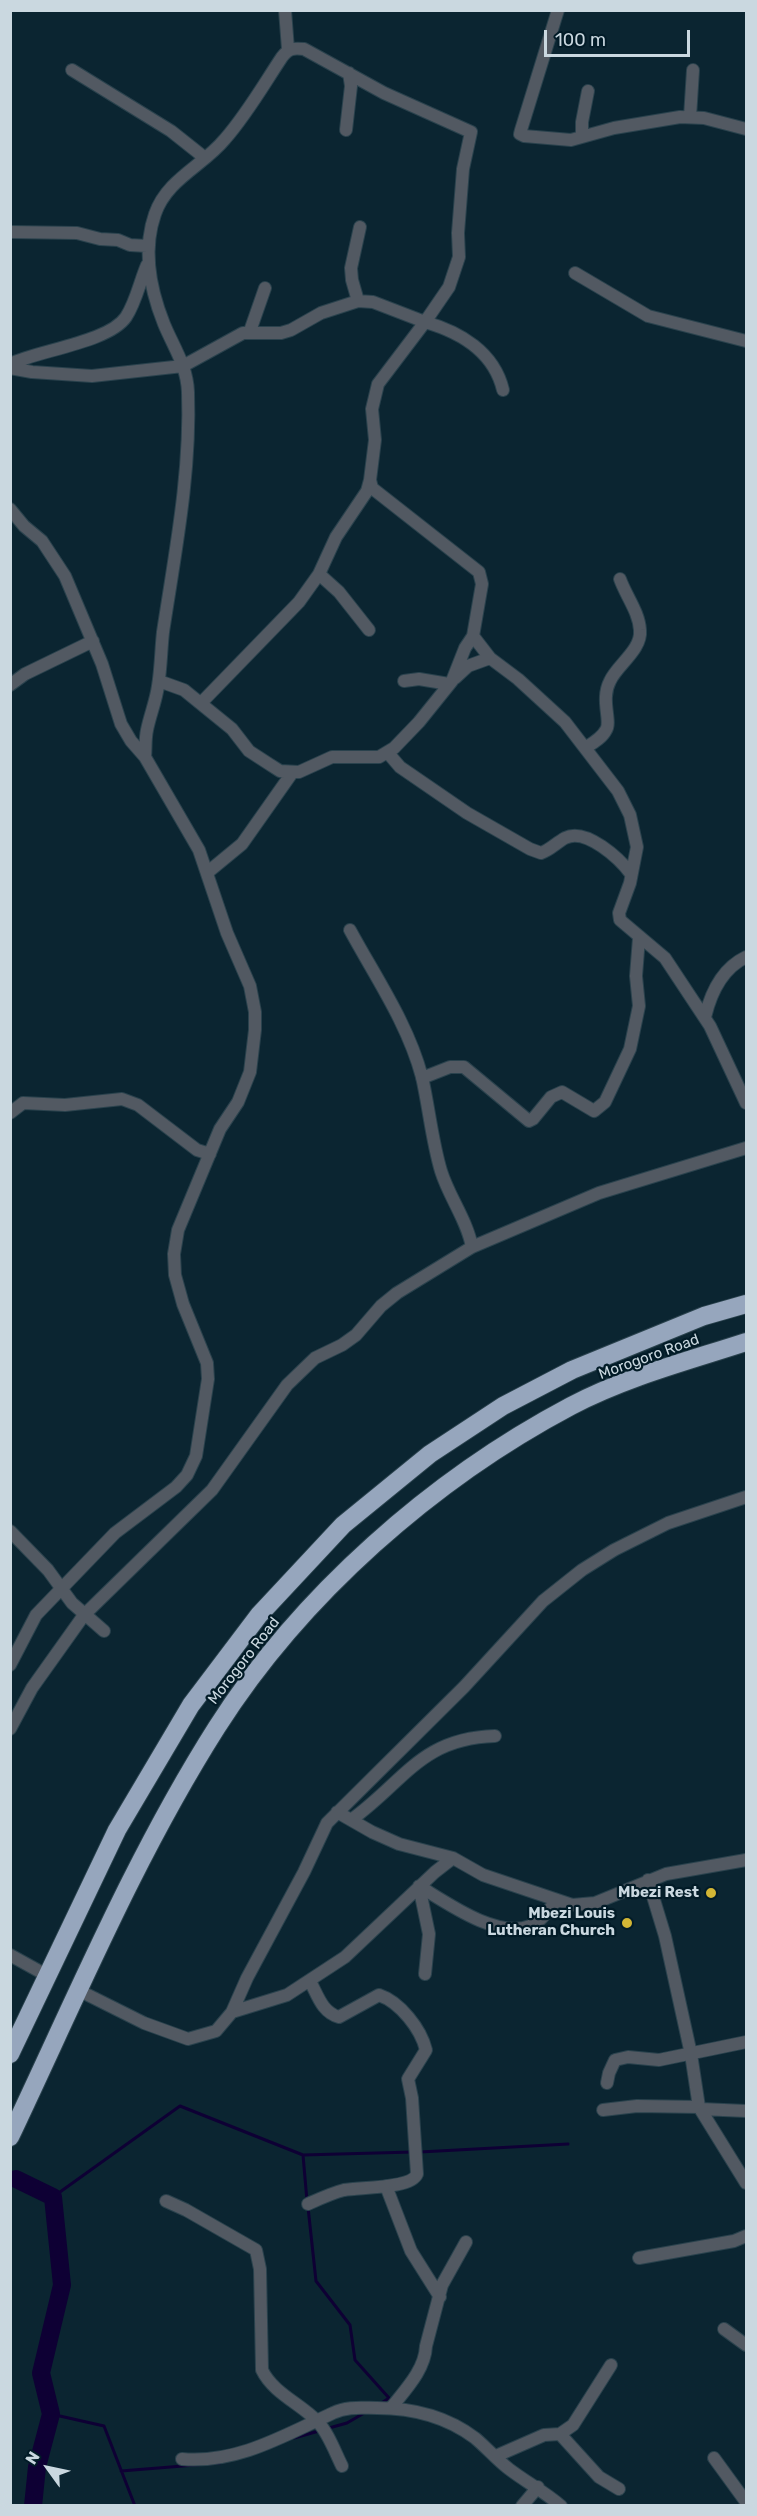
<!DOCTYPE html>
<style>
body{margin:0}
#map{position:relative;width:757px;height:2516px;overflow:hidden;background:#0b2531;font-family:Rubik,sans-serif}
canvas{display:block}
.frame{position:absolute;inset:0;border:12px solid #cad8e0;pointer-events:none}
.north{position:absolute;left:18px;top:2438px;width:60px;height:60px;-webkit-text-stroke:4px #021b27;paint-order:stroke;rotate:303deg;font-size:16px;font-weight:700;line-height:24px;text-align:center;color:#cad8e0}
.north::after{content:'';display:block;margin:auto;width:21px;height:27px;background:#cad8e0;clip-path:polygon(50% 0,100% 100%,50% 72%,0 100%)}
.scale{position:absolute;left:544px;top:30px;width:146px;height:27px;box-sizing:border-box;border:3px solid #cad8e0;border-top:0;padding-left:8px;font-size:18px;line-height:21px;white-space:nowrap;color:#cad8e0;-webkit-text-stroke:4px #021b27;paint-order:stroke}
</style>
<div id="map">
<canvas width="757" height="2516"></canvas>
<div class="frame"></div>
<div class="north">N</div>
<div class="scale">100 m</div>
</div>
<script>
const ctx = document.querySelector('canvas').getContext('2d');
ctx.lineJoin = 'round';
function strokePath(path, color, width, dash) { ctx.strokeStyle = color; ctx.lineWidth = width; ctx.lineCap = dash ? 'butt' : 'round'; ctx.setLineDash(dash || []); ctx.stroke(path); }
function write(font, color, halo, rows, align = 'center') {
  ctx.font = font + ' Rubik,sans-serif'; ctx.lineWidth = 4.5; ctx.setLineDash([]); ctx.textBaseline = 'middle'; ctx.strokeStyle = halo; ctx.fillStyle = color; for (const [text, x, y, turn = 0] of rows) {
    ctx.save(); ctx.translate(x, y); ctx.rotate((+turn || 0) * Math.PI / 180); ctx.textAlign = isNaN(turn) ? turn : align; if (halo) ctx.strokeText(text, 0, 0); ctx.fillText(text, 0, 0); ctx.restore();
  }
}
strokePath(new Path2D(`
 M 420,2152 L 568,2144
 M 303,2155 L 307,2201
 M 53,2197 L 180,2106 L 303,2155 L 413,2152
 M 308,2207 L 316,2281 L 350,2325 L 355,2360 L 389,2398 L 380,2404
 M 51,2414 L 104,2426 L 135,2506
 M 329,2428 L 347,2423 L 366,2412
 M 294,2438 L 319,2431
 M 121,2471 L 220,2463`), '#0e0034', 3);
strokePath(new Path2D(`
 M 16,2179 L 53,2197 L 62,2285 L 41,2373 L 51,2414 L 37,2467 L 33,2506`), '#0e0034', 18);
const minor = new Path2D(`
 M 285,10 L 288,49
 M 558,10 L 521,130 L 520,134 L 524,136 L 571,140 L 614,128 L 680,117 L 704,118 L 746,129
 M 72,70 L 171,131 L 205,158
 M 690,117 L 693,70
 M 346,130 L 351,86 L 349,73
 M 582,137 L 582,122 L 588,91
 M 10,232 L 77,233 L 100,239 L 118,240 L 130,245 L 147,246
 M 575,273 L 648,316 L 746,341
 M 358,301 L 352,280 L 351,268 L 360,227
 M 250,331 L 265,288
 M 10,364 C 40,350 109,342 126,317 C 136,302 140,281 147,265
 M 10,368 L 32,372 L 92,376 L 183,366 L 243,333 L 281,333 L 291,330 L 321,313 L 358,301 L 373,302 L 425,322 L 449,287 L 459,257 L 458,233 L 463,169 L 471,132 L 384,93 L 304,49 C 293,48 289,48 282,57 C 264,84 247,114 225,139 C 203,166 167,179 155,214 C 142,251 150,289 164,324 C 174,348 187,366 188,392 C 191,473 175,553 163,632 C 161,650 161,668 158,686 C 156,701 150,715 147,730 C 145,739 146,748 145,757
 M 503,390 C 494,352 460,332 425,322 L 378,384 L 372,409 L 375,440 L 370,480 L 372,488 L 479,572 L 482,584 L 473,636 L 490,658 L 518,679 L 565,722 L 618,791 L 630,815 L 637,847 L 630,883 L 619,913 L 620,920 L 665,958 L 710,1026 L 746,1103
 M 10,509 L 24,526 L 42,541 L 65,576 L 102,664 L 121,724 L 131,741 L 145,757 L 199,850 L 227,933 L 250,986 L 255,1012 L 255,1030 L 250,1072 L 238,1102 L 220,1129 L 178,1230 L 174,1254 L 175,1275 L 183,1304 L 207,1363 L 208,1379 L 196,1456 L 187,1475 L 176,1487 L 115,1533 L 36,1615 L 10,1665
 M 319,574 L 339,592 L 369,630
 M 455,678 L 468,666 L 490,658
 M 159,681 L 184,690 L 232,729 L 249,751 L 269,764 L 280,771 L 299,772 L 332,757 L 379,757 L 394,748 L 419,722 L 452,681 L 465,648 L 473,636
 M 404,681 L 419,679 L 449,684
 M 10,685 L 25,674 L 93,641
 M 201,703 L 299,602 L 319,574 L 336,537 L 367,491 L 370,480
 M 585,748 C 593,743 602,738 606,730 C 612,721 600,700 610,681 C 617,665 642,650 640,630 C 639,612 626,596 620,579
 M 388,753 L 400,767 L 467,813 L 530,849 L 541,853 C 550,850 556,843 565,838 C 586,827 620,859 631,874
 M 208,872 L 242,844 L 292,773
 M 350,930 C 376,978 408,1024 422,1077 C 429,1108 432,1141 441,1171 C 449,1197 467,1220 472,1247
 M 705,1017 C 711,992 723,968 746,957
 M 422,1078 L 450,1067 L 464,1067 L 529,1121 L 533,1119 L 551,1097 L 562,1092 L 594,1111 L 605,1102 L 630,1049 L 639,1006 L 636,976 L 639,938
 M 10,1113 L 23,1103 L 65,1105 L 122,1099 L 138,1105 L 197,1150 L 210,1154
 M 10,1531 L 48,1570 L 72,1603 L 104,1631
 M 10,1729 L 32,1688 L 84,1615 L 212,1490 L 287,1385 L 315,1358 L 342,1345 L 356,1335 L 381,1306 L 397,1293 L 472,1247 L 599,1193 L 746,1148
 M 337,1812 L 372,1832 L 399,1844 L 453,1858 L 483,1875 L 572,1905 L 595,1903 L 666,1874 L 746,1860
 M 351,1820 C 404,1782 421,1738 495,1736
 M 648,1880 L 665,1936 L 691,2054 L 699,2107 L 746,2183
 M 419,1886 C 447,1903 497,1939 530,1926 C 541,1922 550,1908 557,1900
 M 419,1886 L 429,1934 L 425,1974
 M 10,1955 L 48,1976
 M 78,1990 L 144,2023 L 188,2039 L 216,2031 L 232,2012 L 247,1978 L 304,1872 L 327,1823 L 464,1687 L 543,1601 L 582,1570 L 614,1550 L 668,1523 L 746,1497
 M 232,2012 L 287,1995 L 345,1957 L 435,1872 L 453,1858
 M 607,2083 L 609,2073 L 615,2060 L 628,2057 L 659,2060 L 746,2042
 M 701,2109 L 746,2111
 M 603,2110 L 637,2106 L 699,2107
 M 386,2186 L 411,2251 L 440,2297
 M 166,2201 L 186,2210 L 256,2250 L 260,2269 L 262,2370 C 273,2393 301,2404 317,2421 C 328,2432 335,2452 342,2466
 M 308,2204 C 319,2199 332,2193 344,2190 C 360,2187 411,2189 417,2174 L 412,2098 L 408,2079 L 426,2050 C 421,2029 400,2002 379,1995 L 339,2017 C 322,2012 318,1996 310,1981
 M 639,2258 L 734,2241 L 746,2236
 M 724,2329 L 746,2345
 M 391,2408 C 405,2390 425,2370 426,2346 L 442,2285 L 466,2242
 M 560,2434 L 573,2425 L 611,2365
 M 496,2456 L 544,2435 L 560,2434 L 599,2477 L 619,2489
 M 714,2458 L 746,2502
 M 182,2459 C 237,2464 285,2435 333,2413 C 347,2406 362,2408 377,2408 C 412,2408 447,2417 475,2438 C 487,2448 497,2460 509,2469 C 526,2482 545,2492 561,2506
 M 522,2506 L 538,2487`);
const highway = new Path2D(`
 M 10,2054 L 117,1830 L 191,1705 L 259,1615 L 343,1525 L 430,1454 L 503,1406 L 572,1370 L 704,1316 L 746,1304
 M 10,2137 C 76,1998 135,1856 217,1727 C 301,1595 433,1479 571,1406 C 626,1377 688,1361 746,1342`);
strokePath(minor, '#2a424d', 14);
strokePath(highway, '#2a424d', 20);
strokePath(minor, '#525962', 12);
strokePath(highway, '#96a6bd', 18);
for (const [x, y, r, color] of [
 [711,1893,6,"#d3b635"],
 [627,1923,6,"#d3b635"]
]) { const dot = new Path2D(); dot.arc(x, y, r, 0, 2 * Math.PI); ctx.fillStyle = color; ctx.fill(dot); strokePath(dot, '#021b27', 2); }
write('15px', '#cad8e0', '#021b27', [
 ["Morogoro Road",649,1357,-20],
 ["Morogoro Road",244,1661,-52]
]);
write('bold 15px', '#cad8e0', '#021b27', [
 ["Mbezi Rest",699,1893],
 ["Mbezi Louis",615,1914],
 ["Lutheran Church",615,1931]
], 'right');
</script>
